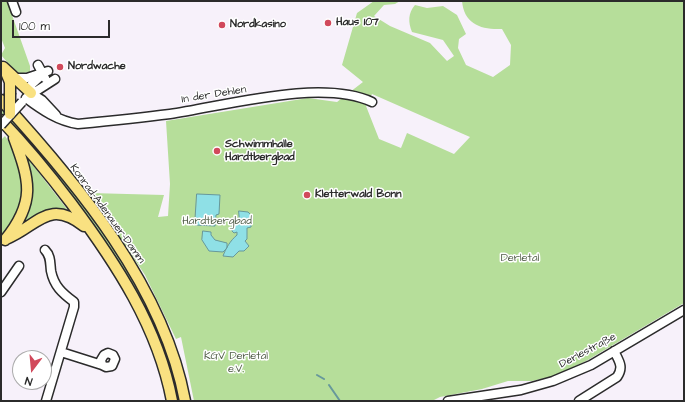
<!DOCTYPE html>
<meta charset="utf-8">
<style>
body{margin:0}
#map{position:relative;width:685px;height:402px;overflow:hidden;background:#f7f1fa;font-family:"Architects Daughter",sans-serif}
canvas{display:block}
.frame{position:absolute;inset:0;border:2px solid #2b2b2b;pointer-events:none}
.north{position:absolute;left:12px;top:350px;width:40px;height:40px;box-sizing:border-box;background:#fff;border:1px solid #aaa;border-radius:50%;rotate:196deg;font-size:11px;font-weight:700;line-height:16px;text-align:center;color:#2b2b2b}
.north::after{content:'';display:block;margin:auto;width:14px;height:18px;background:#d1495b;clip-path:polygon(50% 0,100% 100%,50% 72%,0 100%)}
.scale{position:absolute;left:12px;top:20px;width:98px;height:18px;box-sizing:border-box;border:2px solid #2b2b2b;border-top:0;padding-left:5px;font-size:12px;line-height:14px;white-space:nowrap;color:#2b2b2b;-webkit-text-stroke:3px #fff;paint-order:stroke}
</style>
<div id="map">
<canvas width="685" height="402"></canvas>
<div class="frame"></div>
<div class="north">N</div>
<div class="scale">100 m</div>
</div>
<script>
const ctx = document.querySelector('canvas').getContext('2d');
ctx.lineJoin = 'round';
function fillPath(path, color) { ctx.fillStyle = color; ctx.fill(path, 'evenodd'); }
function strokePath(path, color, width, dash) { ctx.strokeStyle = color; ctx.lineWidth = width; ctx.lineCap = dash ? 'butt' : 'round'; ctx.setLineDash(dash || []); ctx.stroke(path); }
function write(font, color, halo, rows, align = 'center') {
  ctx.font = font + ' "Architects Daughter",sans-serif'; ctx.lineWidth = 3; ctx.setLineDash([]); ctx.textBaseline = 'middle'; ctx.strokeStyle = halo; ctx.fillStyle = color; for (const [text, x, y, turn = 0] of rows) {
    ctx.save(); ctx.translate(x, y); ctx.rotate((+turn || 0) * Math.PI / 180); ctx.textAlign = isNaN(turn) ? turn : align; if (halo) ctx.strokeText(text, 0, 0); ctx.fillText(text, 0, 0); ctx.restore();
  }
}
fillPath(new Path2D(`
 M 1,1 L 7,1 L 30,66 L 30,72 L 23,73 L 23,75 L 14,70 L 1,55 L 5,48 L 1,38 Z
 M 374,1 L 400,1 L 395,4 L 384,5 L 374,16 L 390,26 L 430,43 L 447,61 L 454,56 L 443,40 L 412,32 C 408,22 408,13 415,5 L 427,8 L 443,6 L 457,15 L 466,34 L 459,39 L 458,48 L 466,65 L 493,77 L 510,65 L 511,45 L 502,29 C 481,30 464,24 462,1 L 684,1 L 684,303 L 586,361 L 554,376 L 532,381 L 508,381 L 482,389 L 440,397 L 432,401 L 194,401 L 181,337 L 176,339 L 145,275 L 90,193 L 164,195 L 158,217 L 168,216 L 170,184 L 166,121 L 308,98 L 337,102 L 363,82 L 342,65 L 357,13 ZM 372,94 L 470,137 L 454,154 L 407,133 L 401,148 L 379,139 L 366,106 Z
 M 1,106 C 62,176 129,251 164,340 C 171,359 176,381 181,401 L 176,401 L 147,315 L 13,127 L 1,114 Z
 M 5,136 C 29,169 33,206 1,236 L 1,140 Z
 M 22,151 L 70,213 L 17,231 C 35,200 37,184 22,151 Z`), '#b6de9a');
const water = new Path2D(`
 M 197,194 L 220,195 L 219,214 L 216,215 L 215,226 L 195,225 Z
 M 239,211 L 248,212 L 252,216 L 251,227 L 247,228 L 247,239 L 245,241 L 249,246 L 244,251 L 239,251 L 233,257 L 223,256 C 226,248 230,241 237,235 L 237,232 L 234,233 L 232,231 L 232,223 L 239,220 Z
 M 203,231 L 211,232 L 211,235 L 215,240 L 227,243 L 227,248 L 223,252 L 209,251 L 202,240 Z`);
fillPath(water, '#8fe0e6');
strokePath(water, '#67989b', 1);
strokePath(new Path2D(`
 M 317,375 L 324,379
 M 329,385 L 340,401`), '#67989b', 2);
const minor = new Path2D(`
 M 12,1 L 16,12
 M 38,65 L 45,78
 M 15,78 L 27,78 L 48,71
 M 31,93 L 42,100 L 56,115
 M 31,93 L 31,85 L 42,75
 M 27,97 L 55,79
 M 26,98 C 42,110 58,121 78,124 C 109,121 139,118 170,114 C 225,106 321,78 372,102
 M 45,250 C 51,256 50,263 51,271 C 54,286 62,293 74,302 L 74,307 L 46,401
 M 1,292 L 19,266
 M 61,352 L 102,365 L 101,360 L 104,355 L 108,353 L 113,355 L 115,359 L 112,366 L 106,367 L 102,365
 M 448,401 L 521,390 L 553,381 L 591,365 L 684,310
 M 579,401 L 617,377 C 624,367 619,361 614,351`);
const major = new Path2D(`
 M 3,67 L 31,93
 M 5,70 L 10,82 L 10,93
 M 1,100 C 77,183 164,287 185,401
 M 1,120 C 26,146 49,174 71,203 C 116,263 158,327 172,401
 M 6,239 C 38,226 48,198 84,226
 M 5,240 C 36,202 30,181 14,138`);
strokePath(minor, '#2b2b2b', 11);
strokePath(major, '#2b2b2b', 13);
strokePath(minor, '#fff', 8);
strokePath(major, '#f9e181', 10);
const minorBridge = new Path2D(`
 M 1,125 L 22,102`);
const majorBridge = new Path2D(`
 M 10,114 L 10,93`);
strokePath(minorBridge, '#2b2b2b', 11, []);
strokePath(majorBridge, '#2b2b2b', 13, []);
strokePath(minorBridge, '#fff', 8);
strokePath(majorBridge, '#f9e181', 10);
for (const [x, y, r, color] of [
 [328,23,4,"#d1495b"],
 [222,25,4,"#d1495b"],
 [60,67,4,"#d1495b"],
 [217,151,4,"#d1495b"],
 [307,195,4,"#d1495b"]
]) { const dot = new Path2D(); dot.arc(x, y, r, 0, 2 * Math.PI); ctx.fillStyle = color; ctx.fill(dot); strokePath(dot, '#fff', 1.5); }
write('bold 11px', '#2b2b2b', '#fff', [
 ["Haus 107",336,23],
 ["Nordkasino",230,25],
 ["Nordwache",68,67],
 ["Schwimmhalle",225,145],
 ["Hardtbergbad",225,158],
 ["Kletterwald Bonn",315,195]
], 'left');
write('11px', '#2b2b2b', '#fff', [
 ["In der Dehlen",214,95,-9],
 ["Konrad-Adenauer-Damm",107,214,54],
 ["Derlestraße",588,351,-28]
]);
write('11px', '#55614c', '#fff', [
 ["Hardtbergbad",217,222],
 ["Derletal",520,259],
 ["KGV Derletal",236,357],
 ["e.V.",236,370]
]);
</script>
